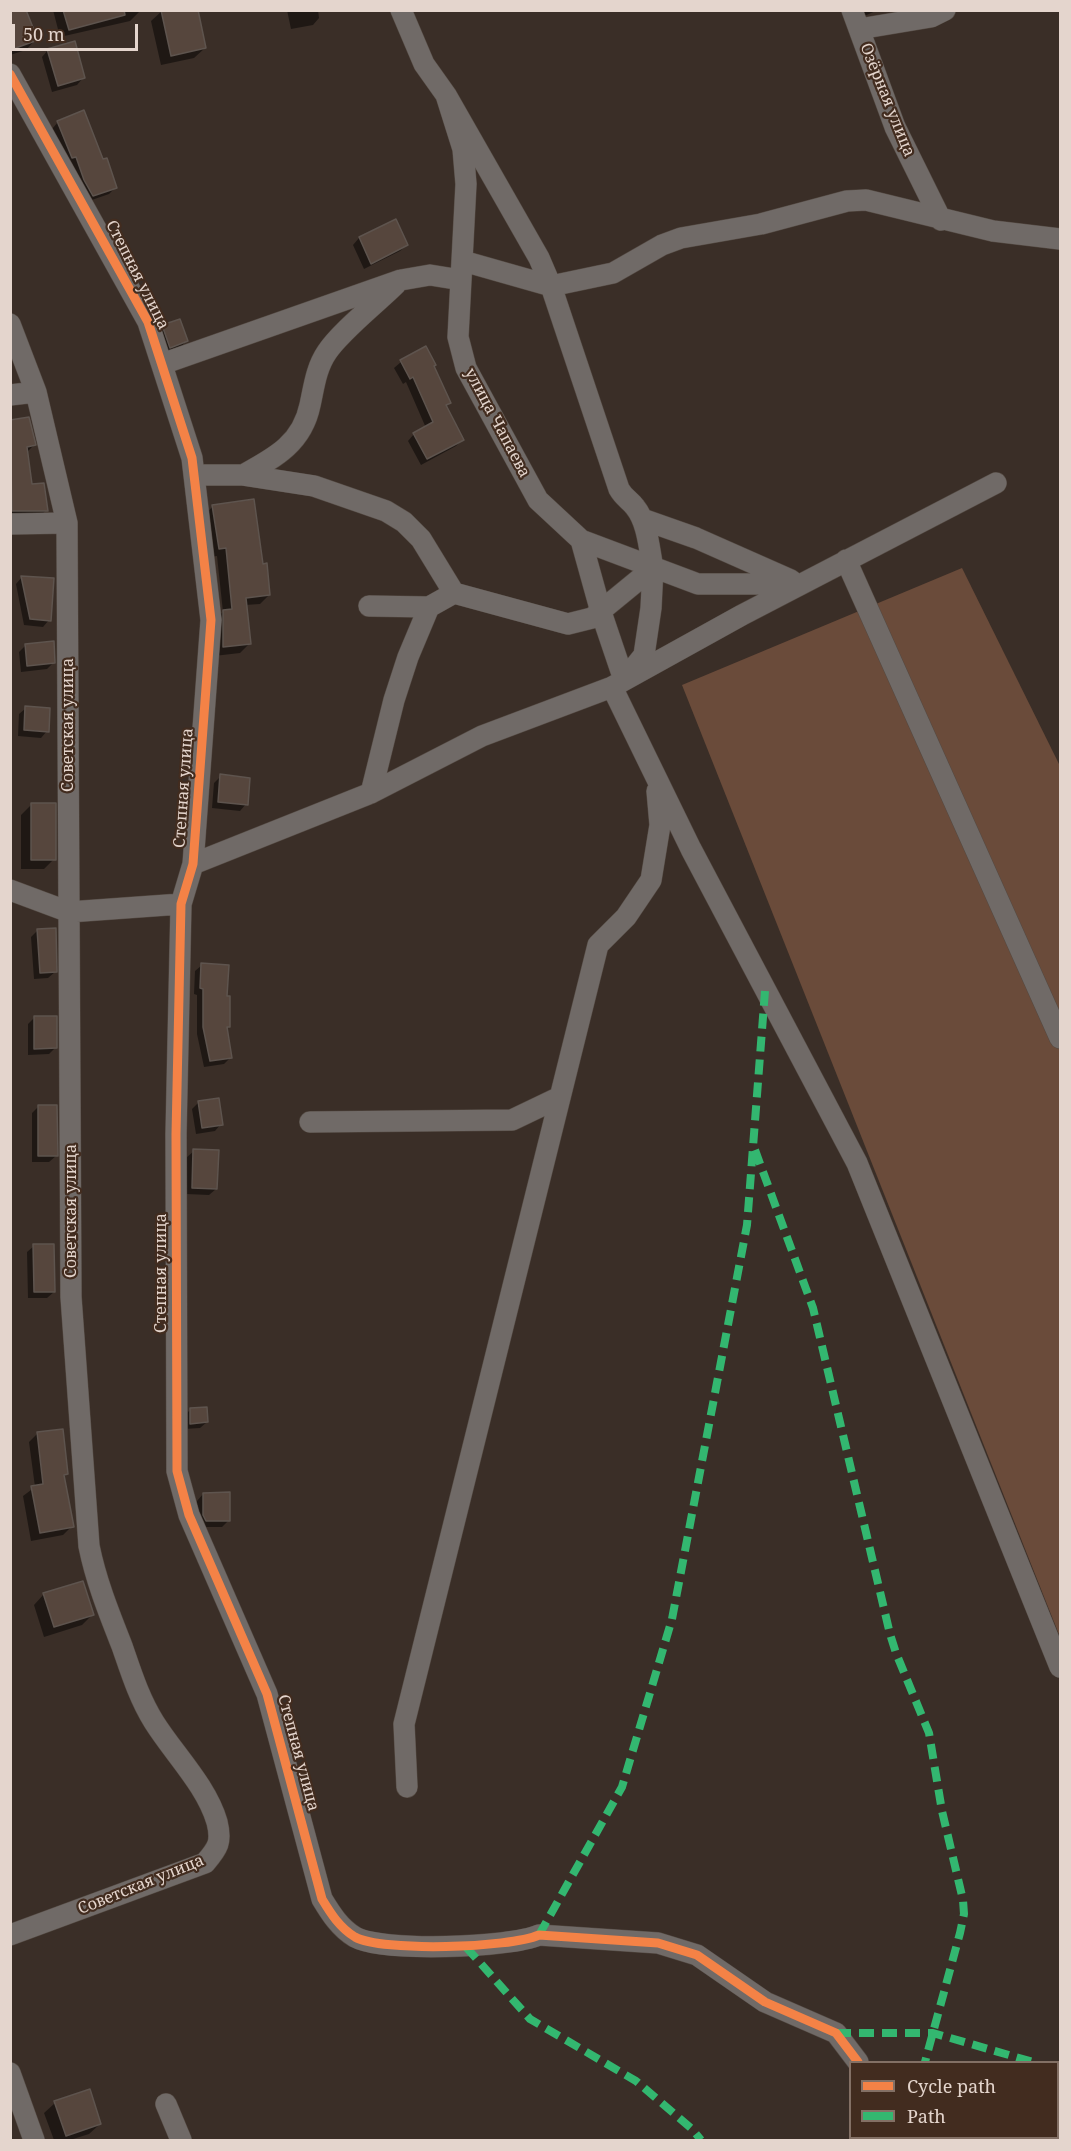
<!DOCTYPE html>
<meta charset="utf-8">
<style>
body{margin:0}
#map{position:relative;width:1071px;height:2151px;overflow:hidden;background:#3a2e27;font-family:"Noto Serif",serif}
canvas{display:block}
.frame{position:absolute;inset:0;border:12px solid #e4d5cd;pointer-events:none}
.legend{position:absolute;left:849px;top:2061px;width:210px;height:78px;box-sizing:border-box;background:#422c1f;border:2px solid #837065;margin:0;padding:8px 10px;list-style:none;font-size:18px;color:#e4d5cd}
.legend li{display:flex;align-items:center;gap:12px;height:30px}
.legend b{width:30px;border:2px solid #837065}
.scale{position:absolute;left:12px;top:24px;width:126px;height:27px;box-sizing:border-box;border:3px solid #e4d5cd;border-top:0;padding-left:8px;font-size:18px;line-height:21px;white-space:nowrap;color:#e4d5cd;-webkit-text-stroke:4px #422c1f;paint-order:stroke}
</style>
<div id="map">
<canvas width="1071" height="2151"></canvas>
<div class="frame"></div>
<ul class="legend">
<li><b style="height:8px;background:#f48246"></b>Cycle path</li>
<li><b style="height:8px;background:#33b770"></b>Path</li>
</ul>
<div class="scale">50 m</div>
</div>
<script>
const ctx = document.querySelector('canvas').getContext('2d');
ctx.lineJoin = 'round';
function fillPath(path, color) { ctx.fillStyle = color; ctx.fill(path, 'evenodd'); }
function strokePath(path, color, width, dash) { ctx.strokeStyle = color; ctx.lineWidth = width; ctx.lineCap = dash ? 'butt' : 'round'; ctx.setLineDash(dash || []); ctx.stroke(path); }
function write(font, color, halo, rows, align = 'center') {
  ctx.font = font + ' "Noto Serif",serif'; ctx.lineWidth = 4.5; ctx.setLineDash([]); ctx.textBaseline = 'middle'; ctx.strokeStyle = halo; ctx.fillStyle = color; for (const [text, x, y, turn = 0] of rows) {
    ctx.save(); ctx.translate(x, y); ctx.rotate((+turn || 0) * Math.PI / 180); ctx.textAlign = isNaN(turn) ? turn : align; if (halo) ctx.strokeText(text, 0, 0); ctx.fillText(text, 0, 0); ctx.restore();
  }
}
fillPath(new Path2D(`
 M 962,568 L 1060,766 L 1060,1637 L 682,685 Z`), '#6a4b3a');
fillPath(new Path2D(`
 M 10,10 L 36,39 L 26,50 L 10,55 Z
 M 53,10 L 139,10 L 139,12 L 130,21 L 60,37 Z
 M 287,10 L 318,10 L 319,18 L 313,25 L 291,29 Z
 M 860,10 L 878,10 L 862,17 Z
 M 162,11 L 205,48 L 194,58 L 161,65 L 151,21 Z
 M 48,50 L 83,78 L 77,85 L 52,92 L 42,57 Z
 M 58,122 L 102,161 L 115,188 L 109,194 L 86,202 L 52,129 Z
 M 395,221 L 407,245 L 400,251 L 364,269 L 353,245 L 359,238 Z
 M 163,326 L 186,341 L 180,348 L 163,353 L 157,333 Z
 M 426,348 L 449,402 L 445,407 L 462,440 L 456,446 L 421,465 L 408,441 L 414,434 L 426,428 L 406,382 L 403,384 L 394,368 L 401,362 Z
 M 10,422 L 34,445 L 27,452 L 31,485 L 46,510 L 40,517 L 10,517 Z
 M 213,506 L 262,565 L 269,595 L 260,604 L 245,605 L 249,644 L 240,653 L 214,656 L 214,620 L 223,612 L 217,556 L 210,557 L 204,516 Z
 M 22,577 L 49,620 L 43,627 L 24,625 L 16,584 Z
 M 26,645 L 53,663 L 47,669 L 21,672 L 19,652 Z
 M 26,708 L 47,731 L 41,738 L 18,736 L 19,714 Z
 M 221,776 L 246,804 L 240,811 L 212,808 L 214,783 Z
 M 31,805 L 54,859 L 44,869 L 21,869 L 21,815 Z
 M 38,930 L 55,972 L 48,978 L 34,979 L 31,937 Z
 M 202,965 L 226,997 L 229,1026 L 226,1029 L 231,1057 L 224,1064 L 204,1067 L 197,1034 L 197,995 L 194,994 L 195,971 Z
 M 34,1018 L 55,1048 L 49,1054 L 28,1055 L 28,1024 Z
 M 199,1102 L 221,1124 L 215,1131 L 196,1134 L 192,1109 Z
 M 38,1107 L 56,1156 L 49,1162 L 32,1162 L 32,1113 Z
 M 194,1151 L 216,1189 L 209,1195 L 186,1194 L 187,1157 Z
 M 34,1246 L 54,1292 L 47,1298 L 28,1298 L 27,1252 Z
 M 190,1410 L 207,1422 L 200,1428 L 184,1429 L 184,1416 Z
 M 38,1433 L 67,1474 L 63,1477 L 72,1526 L 63,1535 L 31,1541 L 23,1496 L 35,1487 L 29,1442 Z
 M 203,1494 L 229,1520 L 222,1527 L 199,1527 L 197,1522 L 197,1501 Z
 M 44,1594 L 92,1615 L 82,1625 L 44,1637 L 34,1605 Z
 M 55,2103 L 100,2124 L 89,2134 L 70,2140 L 54,2140 L 44,2113 Z`), '#0007');
const building = new Path2D(`
 M 10,10 L 26,10 L 38,40 L 10,50 Z
 M 63,10 L 124,10 L 125,15 L 69,30 Z
 M 161,10 L 198,10 L 206,48 L 171,56 Z
 M 75,41 L 85,78 L 58,86 L 47,49 Z
 M 84,110 L 103,159 L 107,158 L 117,188 L 93,196 L 84,180 L 76,157 L 72,158 L 57,121 Z
 M 396,219 L 408,245 L 371,264 L 359,237 Z
 M 180,319 L 188,341 L 170,348 L 162,325 Z
 M 426,346 L 436,365 L 434,366 L 451,403 L 446,405 L 464,440 L 427,459 L 413,433 L 433,422 L 413,377 L 410,379 L 400,360 Z
 M 29,417 L 36,445 L 27,447 L 32,484 L 44,483 L 48,511 L 12,511 L 10,420 Z
 M 254,499 L 263,564 L 267,563 L 270,595 L 246,598 L 251,644 L 223,647 L 223,610 L 232,609 L 226,548 L 219,549 L 212,505 Z
 M 21,576 L 54,578 L 51,621 L 30,619 Z
 M 54,641 L 55,663 L 27,666 L 25,644 Z
 M 25,706 L 50,708 L 49,732 L 24,730 Z
 M 220,774 L 250,778 L 248,805 L 218,802 Z
 M 31,803 L 56,803 L 56,860 L 31,860 Z
 M 56,928 L 57,972 L 40,973 L 37,929 Z
 M 201,963 L 229,965 L 227,996 L 230,996 L 230,1027 L 227,1027 L 232,1058 L 210,1061 L 203,1027 L 203,989 L 200,988 Z
 M 34,1016 L 57,1016 L 57,1048 L 34,1049 Z
 M 219,1098 L 223,1125 L 202,1128 L 198,1101 Z
 M 38,1105 L 57,1105 L 58,1156 L 38,1156 Z
 M 193,1149 L 219,1150 L 217,1189 L 192,1188 Z
 M 33,1244 L 54,1244 L 55,1292 L 34,1292 Z
 M 207,1407 L 208,1422 L 190,1424 L 190,1408 Z
 M 63,1429 L 68,1474 L 64,1475 L 74,1527 L 40,1533 L 31,1486 L 43,1484 L 37,1432 Z
 M 230,1492 L 230,1521 L 206,1521 L 203,1515 L 203,1493 Z
 M 83,1581 L 94,1615 L 54,1627 L 43,1593 Z
 M 90,2089 L 101,2124 L 66,2136 L 54,2101 Z`);
fillPath(building, '#56463d');
strokePath(building, '#5e544e', 1.5);
const minor = new Path2D(`
 M 401,10 L 424,64 L 446,95 L 463,149 L 466,184 L 458,337 L 466,368 L 538,500 L 581,540 L 601,612 L 624,680
 M 852,10 L 895,127 L 941,220
 M 859,29 L 931,17 L 945,10
 M 10,74 L 148,322 L 192,458 L 194,475 L 211,620 L 193,864 L 181,904 L 176,1134 L 177,1471 L 189,1515 L 267,1694 L 322,1899 C 331,1914 340,1928 355,1937 C 382,1952 509,1948 539,1935 L 658,1943 L 697,1955 L 765,2002 L 836,2033 L 858,2062
 M 463,261 L 551,286 L 613,273 L 662,245 L 681,238 L 761,224 L 847,201 L 866,200 L 993,231 L 1060,239
 M 10,324 L 36,392 L 67,523 L 71,1297 L 89,1546 C 96,1581 109,1613 122,1646 C 131,1672 139,1698 154,1722 C 174,1754 206,1785 217,1822 C 222,1842 218,1848 205,1863 L 10,1935
 M 162,364 L 401,280 L 430,275 L 461,280
 M 10,395 L 36,392
 M 194,475 L 243,475 L 314,486 L 386,511 L 404,522 L 421,539 L 454,593
 M 243,475 C 274,458 302,444 310,405 C 314,387 316,368 327,352 C 341,331 377,303 396,284
 M 642,519 L 696,538 L 791,580
 M 10,524 L 67,523
 M 581,540 L 698,584 L 796,584
 M 846,560 L 1060,1038
 M 369,606 L 429,607 L 454,593 L 568,624 L 592,618 L 653,568 C 649,549 648,523 635,507 C 630,500 624,498 619,489 L 551,286 L 539,258 L 446,95
 M 628,675 L 644,655 L 651,608 L 653,568
 M 612,687 L 691,849 L 857,1163 L 1060,1667
 M 371,793 L 394,700 L 408,657 L 429,607
 M 193,864 L 371,793 L 482,736 L 612,687 L 742,615 L 996,483
 M 10,890 L 69,912 L 181,904
 M 310,1122 L 512,1120 L 560,1097
 M 407,1787 L 404,1724 L 598,945 L 626,917 L 651,880 L 660,825 L 657,791
 M 10,2073 L 34,2140
 M 166,2104 L 181,2140
 M 900,2138 L 900,2140`);
strokePath(minor, '#544a43', 22);
strokePath(minor, '#706a67', 21);
strokePath(new Path2D(`
 M 755,1150 L 813,1308 L 890,1634 L 896,1653 L 929,1733 L 942,1811 L 963,1900 L 964,1914 L 960,1933 L 925,2062
 M 539,1935 L 622,1787 L 672,1619 L 747,1225 L 765,991
 M 466,1947 L 530,2019 L 636,2081 L 692,2129 L 701,2140
 M 836,2033 L 933,2033 L 1033,2062
 M 1058,2070 L 1060,2070
 M 904,2140 L 904,2138`), '#33b770', 8, [15, 8]);
strokePath(new Path2D(`
 M 10,74 L 148,322 L 192,458 L 194,475 L 211,620 L 193,864 L 181,904 L 176,1134 L 177,1471 L 189,1515 L 267,1694 L 322,1899 C 331,1914 340,1928 355,1937 C 382,1952 509,1948 539,1935 L 658,1943 L 697,1955 L 765,2002 L 836,2033 L 858,2062`), '#f48246', 9);
write('16px', '#e4d5cd', '#422c1f', [
 ["Озёрная улица",887,100,68],
 ["Степная улица",137,275,63],
 ["улица Чапаева",497,423,62],
 ["Советская улица",68,725,-90],
 ["Степная улица",184,788,-86],
 ["Советская улица",71,1211,-90],
 ["Степная улица",161,1273,-90],
 ["Степная улица",298,1753,75],
 ["Советская улица",141,1885,-22]
]);
</script>
